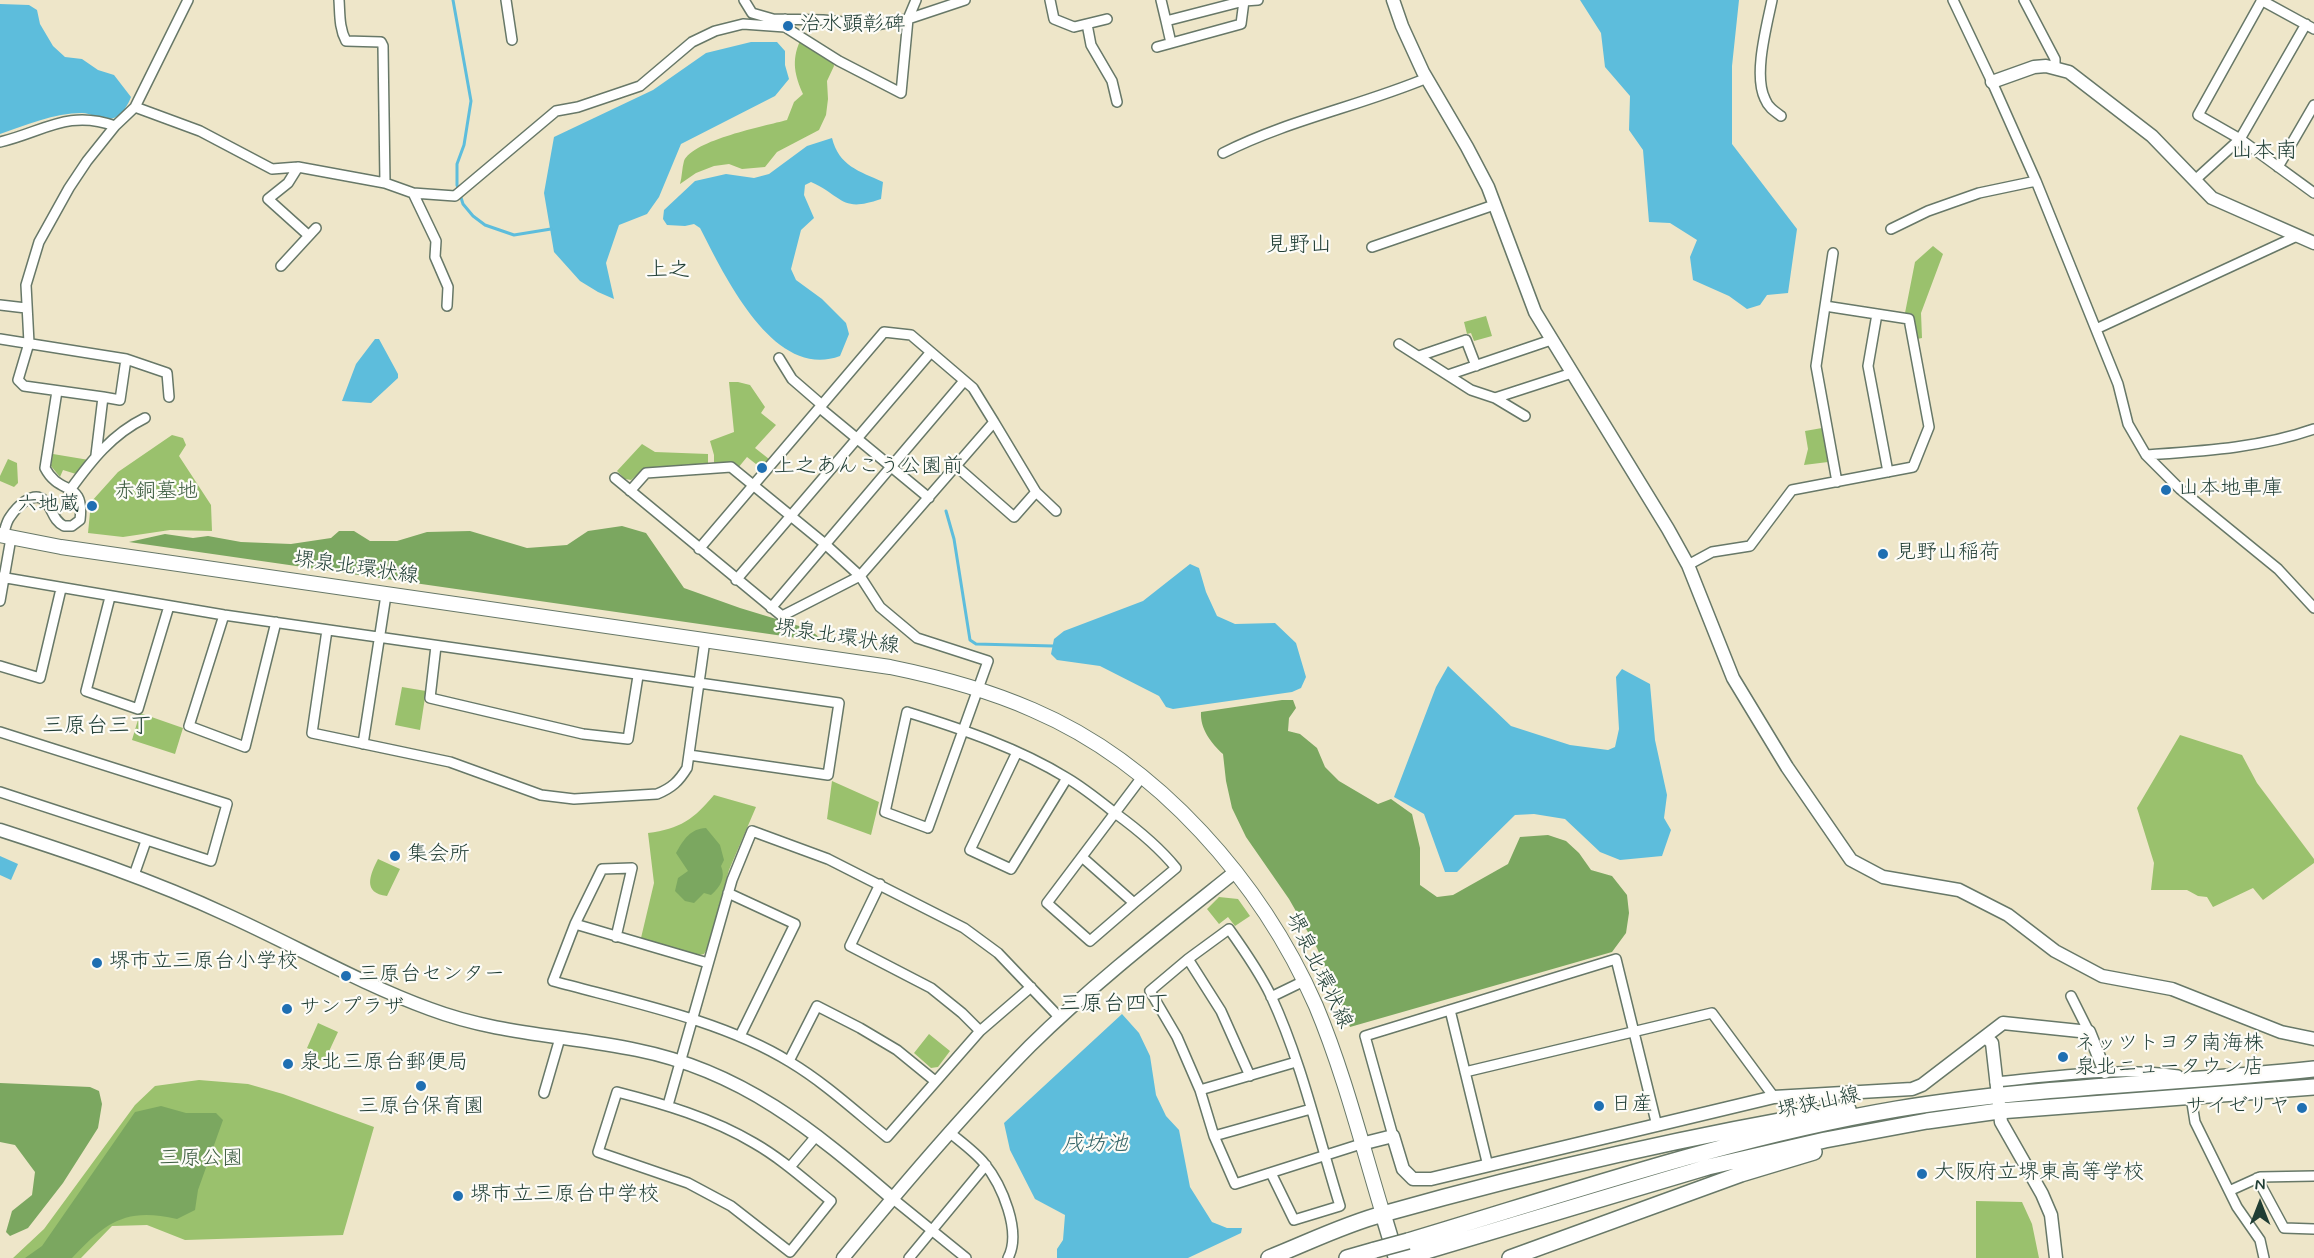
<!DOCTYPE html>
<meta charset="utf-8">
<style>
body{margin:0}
#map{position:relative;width:2314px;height:1258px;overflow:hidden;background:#eee6c9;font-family:Mynerve,sans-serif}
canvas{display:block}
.north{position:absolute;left:2230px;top:1174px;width:60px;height:60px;-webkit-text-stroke:4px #fdfcf7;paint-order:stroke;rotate:0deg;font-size:16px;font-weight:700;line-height:24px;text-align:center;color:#1f3d34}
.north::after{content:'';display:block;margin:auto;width:21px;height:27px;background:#1f3d34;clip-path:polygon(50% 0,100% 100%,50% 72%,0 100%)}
</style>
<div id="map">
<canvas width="2314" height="1258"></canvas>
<div class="north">N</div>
</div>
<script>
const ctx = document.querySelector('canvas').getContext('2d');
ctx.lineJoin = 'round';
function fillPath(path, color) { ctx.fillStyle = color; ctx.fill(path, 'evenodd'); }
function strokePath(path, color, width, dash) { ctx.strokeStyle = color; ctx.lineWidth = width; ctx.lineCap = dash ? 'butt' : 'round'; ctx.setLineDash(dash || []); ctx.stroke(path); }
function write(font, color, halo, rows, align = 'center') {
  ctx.font = font + ' Mynerve,"Klee One",sans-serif'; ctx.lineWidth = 4.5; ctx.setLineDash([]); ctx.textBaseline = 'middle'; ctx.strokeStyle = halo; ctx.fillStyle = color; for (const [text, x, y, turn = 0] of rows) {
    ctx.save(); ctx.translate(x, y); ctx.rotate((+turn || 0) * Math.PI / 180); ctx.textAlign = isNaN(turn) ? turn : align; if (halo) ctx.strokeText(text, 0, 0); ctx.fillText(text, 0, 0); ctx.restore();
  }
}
fillPath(new Path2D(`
 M 800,41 L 833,62 L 834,66 L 827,81 L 828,99 L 826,115 L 819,130 L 777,152 L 765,167 L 742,169 L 729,164 L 714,166 L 696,173 L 680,184 C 682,177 682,168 684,161 C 693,140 765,126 787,120 L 794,102 L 803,94 C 795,76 791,61 800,41 Z
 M 1933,246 L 1943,254 L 1921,313 L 1922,338 L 1917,339 L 1913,314 L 1905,313 L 1915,262 Z
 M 1486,316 L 1492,336 L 1474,341 L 1471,333 L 1467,334 L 1464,322 Z
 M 729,382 L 738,382 L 750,385 L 765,407 L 761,413 L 776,425 L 755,448 L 769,459 L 761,468 L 747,457 L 738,468 L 714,464 L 714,455 L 710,441 L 734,432 Z
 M 1822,428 L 1828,462 L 1804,465 L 1808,449 L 1805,431 Z
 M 172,435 L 183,438 L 186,445 L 179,456 L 211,505 L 212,531 L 170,530 L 123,537 L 88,533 L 91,502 L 118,472 Z
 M 642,444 L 655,452 L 708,454 L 708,465 L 645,468 L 631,480 L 625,479 L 617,471 Z
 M 53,454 L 89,460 L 76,474 L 63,470 L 60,477 L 51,466 Z
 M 8,459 L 17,463 L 18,483 L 14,487 L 0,481 L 0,476 Z
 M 402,687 L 426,691 L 420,730 L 395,725 Z
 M 140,713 L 183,728 L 175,754 L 132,740 Z
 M 2180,735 L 2242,755 L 2257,783 L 2314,859 L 2314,863 L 2263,900 L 2253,888 L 2213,907 L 2207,897 L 2198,896 L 2187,890 L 2151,890 L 2154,863 L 2137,808 Z
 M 832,781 L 879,802 L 871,835 L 827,819 Z
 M 714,795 L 756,807 L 729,870 L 707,949 L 704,954 L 699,955 L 641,938 L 654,883 L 648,833 C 680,829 694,819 714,795 Z
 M 378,859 L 400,869 L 387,896 C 362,893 370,875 378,859 Z
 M 1219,897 L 1238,899 L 1250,916 L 1235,926 L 1228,917 L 1219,924 L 1207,909 Z
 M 318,1023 L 338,1032 L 324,1062 L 310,1056 L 312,1050 L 307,1048 Z
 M 929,1034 L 950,1051 L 938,1067 L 931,1068 L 914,1053 Z
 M 199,1080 L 248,1084 L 283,1094 L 374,1127 L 343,1235 L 185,1240 L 147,1225 L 112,1226 L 81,1258 L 13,1258 L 44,1229 L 135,1105 L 155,1086 Z
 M 1976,1201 L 2022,1202 L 2032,1224 L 2039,1258 L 1976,1258 Z`), '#9ac16d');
fillPath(new Path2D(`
 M 622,526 L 646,533 L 684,588 L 740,608 L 809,629 L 825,642 L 129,542 L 165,534 L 193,538 L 208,536 L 241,542 L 291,544 L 331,538 L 339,531 L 354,531 L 370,541 L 397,541 L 427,532 L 470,531 L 527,548 L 567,545 L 588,531 Z
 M 1282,700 L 1293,700 L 1296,708 L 1289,718 L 1288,731 L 1300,734 L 1317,748 L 1325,767 L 1339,781 L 1378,804 L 1391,799 L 1412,814 L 1420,848 L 1420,885 L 1437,897 L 1453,895 L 1508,864 L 1520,837 L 1548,835 L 1566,841 L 1579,853 L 1591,870 L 1612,876 L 1627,895 L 1629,913 L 1626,933 L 1612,952 L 1350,1027 L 1317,948 L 1289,899 L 1246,837 L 1232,808 L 1226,781 L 1223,754 C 1211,743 1200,729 1201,712 Z
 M 706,828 L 720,845 L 724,860 L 721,866 C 726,878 720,887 711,895 L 704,893 L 694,903 L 685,901 L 675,891 L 678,878 L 688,871 L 676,853 C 684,839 690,829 706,828 Z
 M 0,1083 L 90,1087 L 99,1091 L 102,1104 L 98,1128 L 63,1183 L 28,1228 L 10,1236 L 6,1232 L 12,1211 L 32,1195 L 35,1172 L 15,1145 L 0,1142 Z
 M 161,1106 L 186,1113 L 216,1113 L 223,1120 L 198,1190 L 195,1210 L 177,1219 C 126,1207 106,1222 72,1258 L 25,1258 L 42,1246 L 135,1112 Z`), '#7ba760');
fillPath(new Path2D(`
 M 1580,0 L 1739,0 L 1732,66 L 1732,144 L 1797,229 L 1788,293 L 1767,295 L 1760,305 L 1747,309 L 1729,296 L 1693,280 L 1690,257 L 1697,240 L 1670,223 L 1649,222 L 1643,150 L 1629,130 L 1630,96 L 1605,67 L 1601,33 Z
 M 0,4 L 29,5 L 37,10 L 40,24 L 53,46 L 65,57 L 82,59 L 98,70 L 114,75 L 131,97 C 128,105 122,115 114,118 C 104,122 92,113 82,113 C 54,113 26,125 0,134 Z
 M 751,42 L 777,42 L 785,51 L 785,65 L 789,79 L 775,96 L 681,144 L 659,197 L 647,214 L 619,225 L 606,263 L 614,299 L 598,292 L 580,281 L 554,252 L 544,193 L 554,137 L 653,90 L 706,53 Z
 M 832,138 C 839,166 859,171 883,182 L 881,199 C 841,213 844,197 811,182 L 805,185 L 804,195 L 814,218 L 801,230 L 791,269 L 796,280 L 822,299 L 846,323 L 849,334 L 840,356 C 773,381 724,274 700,228 L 694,224 L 685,226 L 667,225 L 663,219 L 664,210 L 695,181 L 726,174 L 754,178 L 769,174 L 807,146 Z
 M 375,339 L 379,339 L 398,374 L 398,378 L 371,403 L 342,401 L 356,364 Z
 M 1190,564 L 1199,568 L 1206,592 L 1217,616 L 1235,624 L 1275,623 L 1296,643 L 1306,677 L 1301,688 L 1292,692 L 1173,709 L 1166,707 L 1159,696 L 1100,666 L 1057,660 L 1051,654 L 1054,639 L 1064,631 L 1143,601 Z
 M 1448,666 L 1511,726 L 1570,745 L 1608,750 L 1615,747 L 1619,729 L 1616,677 L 1622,669 L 1650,684 L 1655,740 L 1667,795 L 1664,818 L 1671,830 L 1662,856 L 1620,860 L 1600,852 L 1565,819 L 1534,814 L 1515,815 L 1457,872 L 1445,872 L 1424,814 L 1394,797 L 1436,687 Z
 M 0,856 L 18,864 L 11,880 L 0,875 Z
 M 1122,1014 L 1139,1033 L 1150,1056 L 1156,1095 L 1166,1116 L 1179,1130 L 1190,1187 L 1212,1222 L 1227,1228 L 1242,1228 L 1241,1233 L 1188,1258 L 1057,1258 L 1057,1249 L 1063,1240 L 1065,1215 L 1035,1199 L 1010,1150 L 1004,1123 Z`), '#5dbddc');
strokePath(new Path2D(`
 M 453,0 L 471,101 L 464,145 L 457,164 L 457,185 L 463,204 L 473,216 L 485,225 L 514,235 L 551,229
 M 946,511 L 954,539 L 970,640 L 976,644 L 1053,646`), '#5dbddc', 3);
const minor = new Path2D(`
 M 339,0 C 340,14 339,28 346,41 L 381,42 L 383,46 L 385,183
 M 506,0 L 512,40
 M 744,0 L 752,13 L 773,19 L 823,20 L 876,25 L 908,19 L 965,0
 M 1050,0 L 1054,19 L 1074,27 L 1107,19
 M 1161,0 L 1166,21 L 1244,1 L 1258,0
 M 1772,0 C 1767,25 1753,75 1765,99 C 1768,107 1774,111 1781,116
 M 1953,0 L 1992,82 L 2036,181 L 2118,384 L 2128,424 L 2146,455 L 2180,489 L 2278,569 L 2314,608
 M 2024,0 L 2055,59 L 2055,68
 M 2261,0 L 2314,29
 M 2262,0 L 2198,115 L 2240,139 L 2314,193
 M 785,19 L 785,27 L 839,61 L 901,93 L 908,19 L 916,0
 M 1166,21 L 1171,43
 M 1087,24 L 1091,45 L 1112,81 L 1117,102
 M 1157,47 L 1241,24 L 1244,1
 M 135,107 L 200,131 L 272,169 L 298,167 L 385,183 L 413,193 L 455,196 L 556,111 L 578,107 L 640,86 L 692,42 L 715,31 L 743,24 L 785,27
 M 0,142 C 43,132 68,109 115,126
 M 1223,153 C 1288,120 1360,106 1427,78
 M 298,167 L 288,183 L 268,199 L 308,235
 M 2278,167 L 2314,105
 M 2195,180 L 2240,139 L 2306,24
 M 413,193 L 436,241 L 435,257 L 448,287 L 447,306
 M 1891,229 L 1928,211 L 1979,193 L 2036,181
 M 1372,247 L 1494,205
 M 1833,253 L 1816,366 L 1837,482
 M 281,266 L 316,228
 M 0,305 L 26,308
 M 1877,314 L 1868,366 L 1888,472
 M 2096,329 L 2297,236
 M 0,339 L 126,359 L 167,373 L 169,397
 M 1399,344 L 1471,390 L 1495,398 L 1525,416
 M 1419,356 L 1466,340 L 1476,366
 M 779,358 L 792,379 L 822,405
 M 1448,375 L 1551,340
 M 103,397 L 24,386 L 18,380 L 29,343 L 26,285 L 39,242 L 69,188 L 87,161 L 115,126 L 135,107 L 188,0
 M 1495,398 L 1572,373
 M 820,408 L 929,498
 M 994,422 L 1036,492 L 1056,511
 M 96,455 L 103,397 L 120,400 L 126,359
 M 2146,455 C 2203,451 2260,448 2314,429
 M 956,466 L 1014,517 L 1036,492
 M 615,478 L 782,616 L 860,576 L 994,422 L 973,388 L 911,335 L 884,332 L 699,549
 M 70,490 C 91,461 112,434 145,418
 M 630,491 L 646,473 L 731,467 L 825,544 L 860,576 L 880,607 L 917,638 L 988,661 L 928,828 L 885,812 L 907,712 C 962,729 1018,748 1067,778 C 1084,788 1100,801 1115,813 C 1137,829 1159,847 1176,868 L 1134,903 L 1082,857
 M 3,536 C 5,530 6,522 10,517 C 16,508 32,490 44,500 C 53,508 52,520 64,526 L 72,526 L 80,520 C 85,479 60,497 45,468 L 57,391
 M 1688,565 L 1712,552 L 1750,546 L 1792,490 L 1913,467 L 1929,427 L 1909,319 L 1825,306
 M 0,577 L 224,615 L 839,703 L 828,775 L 689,755
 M 736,580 L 931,352
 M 110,597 L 86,691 L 138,709 L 169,606
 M 0,601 L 11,538
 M 771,608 L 964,381
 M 224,615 L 189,726 L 245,747 L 276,622
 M 327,630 L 312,733 L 450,762 L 541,795 L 574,799 L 657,794 C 672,788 679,781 687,768 L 705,640
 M 436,646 L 430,698 L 583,734 L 628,739 L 638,676
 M 0,666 L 40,678 L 61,589
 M 0,732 L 227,804 L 211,861 L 0,792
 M 363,744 L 386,595
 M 1017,752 L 970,850 L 1011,869 L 1067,778
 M 134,875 L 146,841
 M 880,884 L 850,946 L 931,988 L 962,1013 L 980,1031
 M 728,893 L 795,924 L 740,1036
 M 1134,903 L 1090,941 L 1047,903 L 1142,777
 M 575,924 L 708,963
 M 616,937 L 632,868 L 602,869 L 575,924 L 553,981 C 630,1002 722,1020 790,1062 C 825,1083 855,1111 887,1137 L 980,1031 L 1031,987
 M 1188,959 L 1221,1011 L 1250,1076
 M 2071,996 L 2089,1032
 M 1271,997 L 1304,981
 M 1450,1010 L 1488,1166
 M 789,1061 L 817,1006 L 860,1028 L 897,1050 L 935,1081
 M 1465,1072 L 1712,1013 L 1774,1097
 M 1995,1082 C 2056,1076 2117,1067 2178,1075
 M 1200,1090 L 1296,1062
 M 617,1092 C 664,1104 712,1118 754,1143 C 782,1159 806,1181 831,1201 L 790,1252 L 731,1206 L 688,1183 L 598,1152 Z
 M 544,1093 L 560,1038
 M 2191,1097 L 2195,1122 L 2237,1207 L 2260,1240 L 2264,1258
 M 668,1105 L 732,880 L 752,831 L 828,859 L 964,928 L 998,953 L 1060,1018
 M 949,1132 C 961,1142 975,1152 984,1163 C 1002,1185 1022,1232 1008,1258
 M 1214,1136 L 1311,1109
 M 1393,1136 L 1365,1036 L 1616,959 L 1657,1126
 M 790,1167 L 817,1135
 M 1271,1173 L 1294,1220 L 1340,1206 C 1318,1136 1302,1063 1271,996 C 1260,973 1244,950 1229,929 L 1188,959 L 1150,991 L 1177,1037 L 1200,1090 L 1214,1136 L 1235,1184 L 1361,1144
 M 2257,1178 L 2284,1228 L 2314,1229
 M 2229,1191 L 2260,1177 L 2314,1176
 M 892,1198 L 966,1258
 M 909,1258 L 986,1165`);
const tertiary = new Path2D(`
 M 1393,0 L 1402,26 L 1423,72 L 1467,147 L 1488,187 L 1535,312 L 1668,529 L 1688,565 L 1733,678 L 1787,767 L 1851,860 L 1883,877 L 1959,890 L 2008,915 L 2055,951 L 2102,976 L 2172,989 L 2281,1032 L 2314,1039
 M 1992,82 L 2034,67 L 2046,66 L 2069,72 L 2152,136 L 2212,198 L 2314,243
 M 0,830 C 77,855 152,880 225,914 C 294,945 359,983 430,1009 C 499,1035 566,1035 637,1050 C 742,1071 813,1130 892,1198
 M 1986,1037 L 1992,1043 L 2001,1122 L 2042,1194 L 2051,1215 L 2056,1258
 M 1361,1144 L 1393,1136 L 1403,1169 L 1413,1179 L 1431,1179 L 1774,1097 L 1912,1089 L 1922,1085 L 2003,1023 L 2089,1032 L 2105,1072
 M 843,1258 C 903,1185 964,1113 1030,1046 C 1094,983 1165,928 1235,872`);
const secondary = new Path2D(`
 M 0,535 L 61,547 L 890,667 C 939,677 988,690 1033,710 C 1159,764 1262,883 1316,1006 C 1344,1073 1362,1145 1383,1214`);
const primary = new Path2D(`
 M 1383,1214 L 1396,1257
 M 1408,1241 C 1569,1193 1731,1137 1897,1109 C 2035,1086 2175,1084 2314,1069
 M 1269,1258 C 1307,1243 1345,1224 1383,1214 C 1536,1171 1692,1135 1848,1109
 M 1347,1258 L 1375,1250
 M 1403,1258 L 1708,1167 L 1825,1140 L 1927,1121 L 1999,1111 L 2314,1087
 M 1510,1258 L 1741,1174 L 1814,1152`);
strokePath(minor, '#677868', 12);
strokePath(tertiary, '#677868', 15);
strokePath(secondary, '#677868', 16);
strokePath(primary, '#677868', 18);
strokePath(minor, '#fff', 9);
strokePath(tertiary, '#fff', 12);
strokePath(secondary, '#fff', 14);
strokePath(primary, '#fff', 15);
const primaryBridge = new Path2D(`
 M 1375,1250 L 1408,1241`);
strokePath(primaryBridge, '#677868', 18, []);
strokePath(primaryBridge, '#fff', 15);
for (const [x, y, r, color] of [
 [788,26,6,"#1f6fb2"],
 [762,468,6,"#1f6fb2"],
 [2166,490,6,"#1f6fb2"],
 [92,506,6,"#1f6fb2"],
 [1883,554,6,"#1f6fb2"],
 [395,856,6,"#1f6fb2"],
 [97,963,6,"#1f6fb2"],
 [346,976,6,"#1f6fb2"],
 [287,1009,6,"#1f6fb2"],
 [2063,1057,6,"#1f6fb2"],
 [288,1064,6,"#1f6fb2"],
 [421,1086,6,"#1f6fb2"],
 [1599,1106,6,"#1f6fb2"],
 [2302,1108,6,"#1f6fb2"],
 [1922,1174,6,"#1f6fb2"],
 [458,1196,6,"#1f6fb2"]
]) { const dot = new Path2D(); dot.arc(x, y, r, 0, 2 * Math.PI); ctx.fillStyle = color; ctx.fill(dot); strokePath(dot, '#fdfcf7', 2); }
write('21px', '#1f3d34', '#fdfcf7', [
 ["治水顕彰碑",800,26],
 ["上之あんこう公園前",774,468],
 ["山本地車庫",2178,490],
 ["六地蔵",80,506,"right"],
 ["見野山稲荷",1895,554],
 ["集会所",407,856],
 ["堺市立三原台小学校",109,963],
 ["三原台センター",358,976],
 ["サンプラザ",299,1009],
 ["ネッツトヨタ南海株",2075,1045],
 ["泉北ニュータウン店",2075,1069],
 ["泉北三原台郵便局",300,1064],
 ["日産",1611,1106],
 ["三原台保育園",421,1108,"center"],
 ["サイゼリヤ",2290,1108,"right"],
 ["大阪府立堺東高等学校",1934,1174],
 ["堺市立三原台中学校",470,1196]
], 'left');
write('21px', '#3e5e42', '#fdfcf7', [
 ["赤銅墓地",156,493],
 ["三原公園",201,1160]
]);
write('21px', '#1f3d34', '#fdfcf7', [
 ["堺泉北環状線",356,569,8],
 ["堺泉北環状線",837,638,9],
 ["堺泉北環状線",1318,971,64],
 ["堺狭山線",1819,1104,-12]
]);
write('22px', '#1f3d34', '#fdfcf7', [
 ["山本南",2264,152],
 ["見野山",1299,246],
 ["上之",668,271],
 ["三原台三丁",97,727],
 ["三原台四丁",1114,1005]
]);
write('italic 22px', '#326366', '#fdfcf7', [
 ["戌坊池",1095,1145]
]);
</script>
